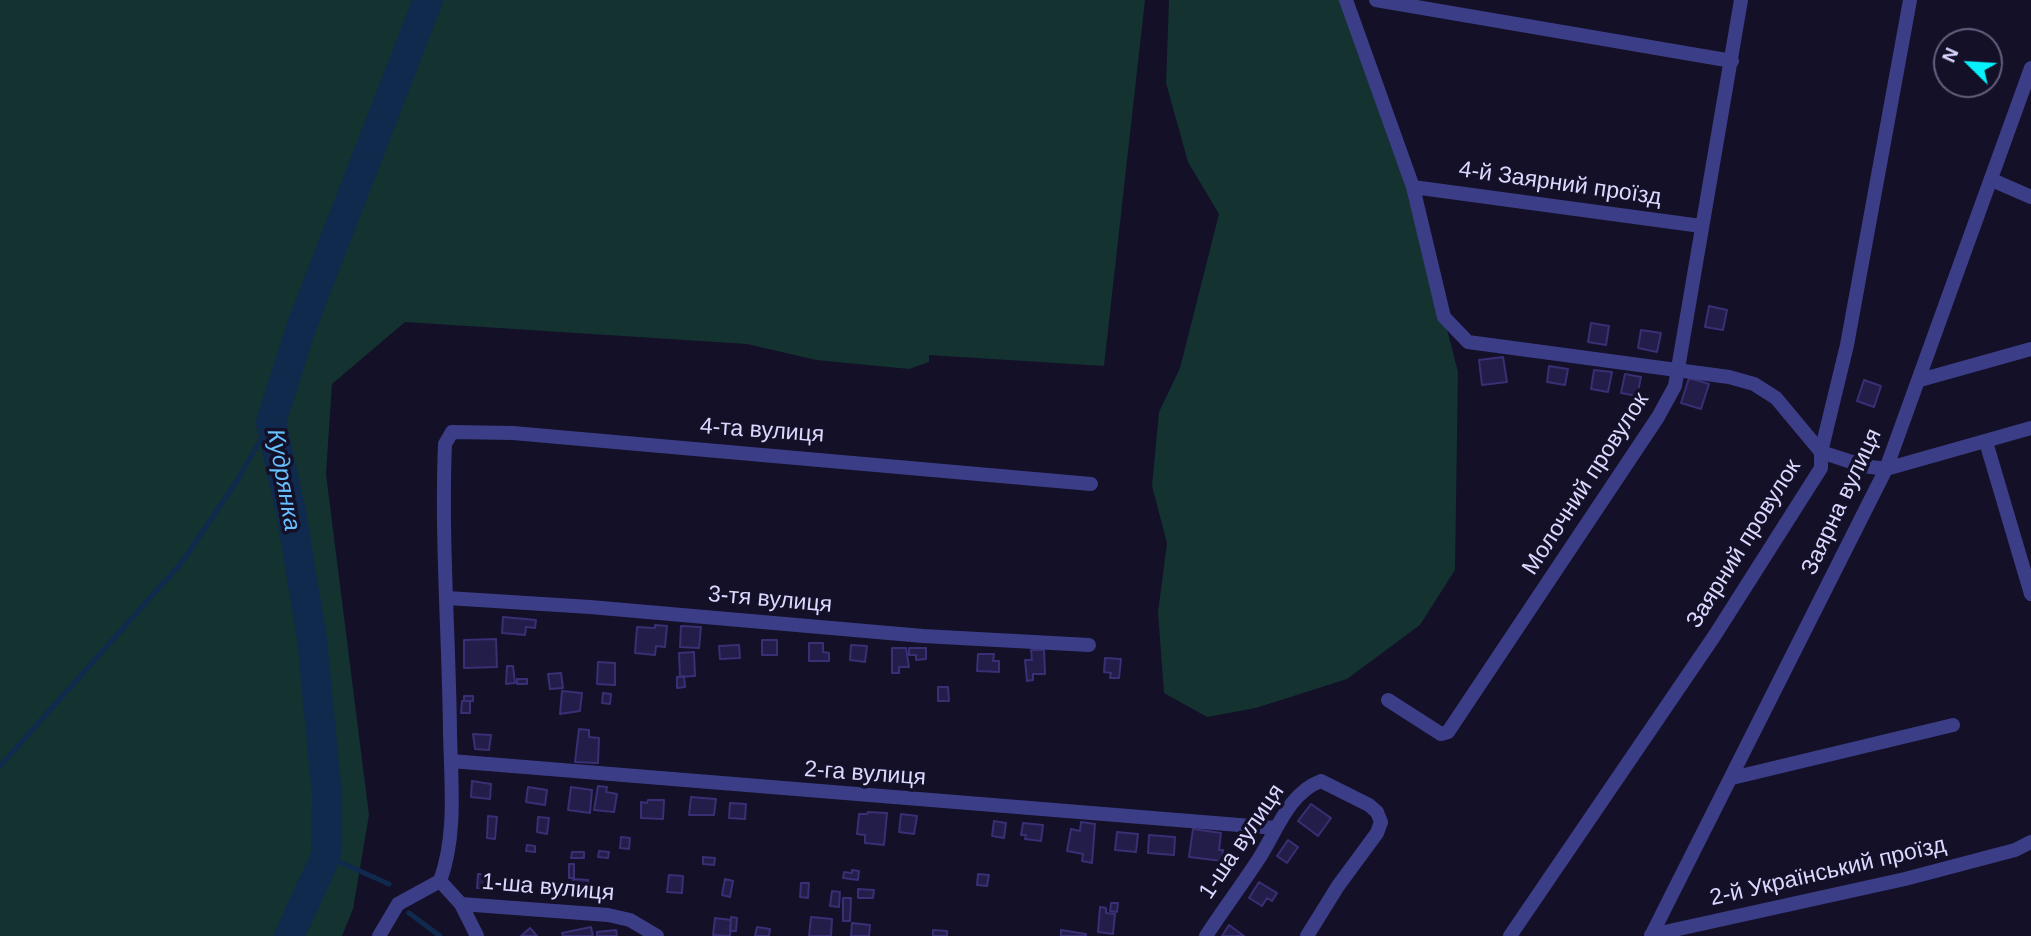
<!DOCTYPE html>
<meta charset="utf-8">
<style>
body{margin:0}
#map{position:relative;width:2031px;height:936px;overflow:hidden;background:#131028;font-family:Helvetica,sans-serif}
canvas{display:block}
.north{position:absolute;left:1933px;top:28px;width:70px;height:70px;box-sizing:border-box;background:#131028;border:2px solid #63607e;border-radius:50%;rotate:294deg;font-size:19px;font-weight:700;line-height:28px;text-align:center;color:#dad8ff}
.north::after{content:'';display:block;margin:auto;width:24px;height:32px;background:#07f1fc;clip-path:polygon(50% 0,100% 100%,50% 72%,0 100%)}
</style>
<div id="map">
<canvas width="2031" height="936"></canvas>
<div class="north">N</div>
</div>
<script>
const ctx = document.querySelector('canvas').getContext('2d');
ctx.lineJoin = 'round';
function fillPath(path, color) { ctx.fillStyle = color; ctx.fill(path, 'evenodd'); }
function strokePath(path, color, width, dash) { ctx.strokeStyle = color; ctx.lineWidth = width; ctx.lineCap = dash ? 'butt' : 'round'; ctx.setLineDash(dash || []); ctx.stroke(path); }
function write(font, color, halo, rows, align = 'center') {
  ctx.font = font + ' Helvetica,sans-serif'; ctx.lineWidth = 7; ctx.setLineDash([]); ctx.textBaseline = 'middle'; ctx.strokeStyle = halo; ctx.fillStyle = color; for (const [text, x, y, turn = 0] of rows) {
    ctx.save(); ctx.translate(x, y); ctx.rotate((+turn || 0) * Math.PI / 180); ctx.textAlign = isNaN(turn) ? turn : align; if (halo) ctx.strokeText(text, 0, 0); ctx.fillText(text, 0, 0); ctx.restore();
  }
}
fillPath(new Path2D(`
 M 0,0 L 1145,0 L 1104,366 L 929,355 L 929,362 L 909,369 L 816,360 L 747,344 L 405,322 L 332,384 L 326,474 L 369,815 L 353,909 L 342,936 L 0,936 Z
 M 1169,0 L 1346,0 L 1406,170 L 1458,372 L 1455,570 L 1420,625 L 1347,679 L 1256,708 L 1207,717 L 1164,693 L 1158,612 L 1167,543 L 1152,486 L 1159,412 L 1180,368 L 1219,214 L 1188,162 L 1166,83 Z`), '#133230');
strokePath(new Path2D(`
 M 0,766 L 183,561 L 238,479 L 271,422
 M 326,856 L 389,884
 M 409,913 L 440,936`), '#0f2a4d', 5);
strokePath(new Path2D(`
 M 289,936 L 326,856 L 327,796 L 312,639 L 291,512 L 271,422 L 302,325 L 428,0`), '#0f2a4d', 30);
const building = new Path2D(`
 M 1709,306 L 1727,310 L 1723,330 L 1705,327 Z
 M 1591,323 L 1609,326 L 1606,345 L 1588,342 Z
 M 1641,330 L 1661,333 L 1657,352 L 1638,348 Z
 M 1503,357 L 1507,382 L 1482,385 L 1479,360 Z
 M 1549,366 L 1568,369 L 1565,385 L 1547,382 Z
 M 1594,370 L 1612,372 L 1608,392 L 1591,389 Z
 M 1625,374 L 1641,377 L 1637,396 L 1621,393 Z
 M 1689,378 L 1709,384 L 1701,409 L 1681,403 Z
 M 1864,380 L 1881,386 L 1874,407 L 1857,401 Z
 M 503,617 L 536,620 L 535,628 L 526,627 L 525,635 L 502,633 Z
 M 655,625 L 667,626 L 665,647 L 656,646 L 655,655 L 635,653 L 637,627 L 655,628 Z
 M 681,626 L 701,627 L 699,648 L 680,647 Z
 M 496,639 L 497,667 L 464,668 L 464,640 Z
 M 762,640 L 777,640 L 777,655 L 762,655 Z
 M 809,643 L 823,643 L 823,652 L 829,653 L 829,661 L 809,661 Z
 M 739,645 L 740,658 L 720,659 L 719,646 Z
 M 851,645 L 867,646 L 865,662 L 850,660 Z
 M 892,648 L 906,648 L 909,667 L 899,667 L 899,673 L 892,673 Z
 M 909,648 L 926,648 L 926,659 L 916,660 L 916,655 L 909,655 Z
 M 1031,650 L 1044,650 L 1045,674 L 1033,674 L 1033,680 L 1027,681 L 1025,660 L 1032,660 Z
 M 694,652 L 695,676 L 680,677 L 679,653 Z
 M 978,654 L 994,654 L 993,661 L 999,661 L 999,672 L 977,671 Z
 M 1105,658 L 1121,659 L 1119,678 L 1110,678 L 1111,673 L 1104,672 Z
 M 598,662 L 615,663 L 615,685 L 597,684 Z
 M 507,666 L 513,666 L 515,683 L 506,684 Z
 M 561,673 L 563,688 L 550,689 L 548,674 Z
 M 684,676 L 685,687 L 677,688 L 677,677 Z
 M 517,679 L 527,679 L 527,684 L 517,684 Z
 M 938,687 L 948,687 L 949,701 L 938,701 Z
 M 562,691 L 582,693 L 580,711 L 560,714 Z
 M 603,693 L 611,694 L 610,704 L 602,703 Z
 M 464,696 L 473,696 L 473,701 L 464,701 Z
 M 462,701 L 470,701 L 470,713 L 461,713 Z
 M 579,729 L 589,730 L 589,737 L 599,738 L 598,763 L 575,762 Z
 M 473,734 L 491,735 L 489,750 L 475,749 Z
 M 472,781 L 491,784 L 490,799 L 471,797 Z
 M 598,786 L 607,787 L 606,792 L 617,794 L 614,812 L 594,810 Z
 M 528,787 L 547,790 L 545,805 L 526,802 Z
 M 571,787 L 592,790 L 590,813 L 568,810 Z
 M 691,797 L 716,799 L 714,815 L 689,815 Z
 M 648,800 L 664,800 L 663,819 L 641,818 L 641,802 L 647,803 Z
 M 730,803 L 746,804 L 745,819 L 729,818 Z
 M 1311,804 L 1331,818 L 1318,836 L 1298,821 Z
 M 868,812 L 887,813 L 884,845 L 865,843 L 865,835 L 857,834 L 859,814 L 867,814 Z
 M 901,814 L 917,816 L 914,834 L 899,832 Z
 M 488,816 L 497,817 L 495,839 L 487,838 Z
 M 538,817 L 549,818 L 547,834 L 537,832 Z
 M 994,821 L 1006,823 L 1004,838 L 992,836 Z
 M 1081,822 L 1095,824 L 1092,863 L 1082,861 L 1083,854 L 1067,851 L 1071,829 L 1080,831 Z
 M 1023,823 L 1043,825 L 1041,841 L 1025,839 L 1026,835 L 1021,835 Z
 M 1193,829 L 1221,833 L 1219,850 L 1223,850 L 1222,861 L 1189,857 Z
 M 1117,832 L 1138,834 L 1136,852 L 1115,850 Z
 M 1149,835 L 1175,837 L 1174,855 L 1148,853 Z
 M 621,837 L 630,838 L 629,849 L 620,848 Z
 M 1288,840 L 1298,847 L 1287,863 L 1277,856 Z
 M 527,845 L 535,846 L 535,852 L 526,851 Z
 M 599,851 L 609,852 L 608,858 L 598,857 Z
 M 572,852 L 584,852 L 584,858 L 571,858 Z
 M 703,857 L 715,858 L 714,865 L 703,864 Z
 M 569,864 L 574,864 L 574,878 L 569,878 Z
 M 852,870 L 859,871 L 858,880 L 843,878 L 844,872 L 852,873 Z
 M 478,874 L 491,875 L 490,889 L 477,888 Z
 M 978,874 L 989,875 L 987,886 L 977,885 Z
 M 669,875 L 683,876 L 682,893 L 667,892 Z
 M 573,879 L 588,880 L 587,896 L 572,895 Z
 M 725,879 L 733,881 L 730,897 L 722,895 Z
 M 1259,882 L 1277,893 L 1272,901 L 1267,898 L 1262,906 L 1249,898 Z
 M 801,883 L 809,883 L 808,898 L 800,897 Z
 M 858,889 L 874,890 L 873,898 L 858,898 Z
 M 832,891 L 840,892 L 839,907 L 830,906 Z
 M 843,898 L 851,898 L 850,921 L 843,921 Z
 M 1111,903 L 1118,903 L 1117,912 L 1110,911 Z
 M 1100,907 L 1106,908 L 1106,913 L 1115,914 L 1113,934 L 1098,932 Z
 M 731,917 L 737,918 L 736,931 L 730,931 Z
 M 811,917 L 832,919 L 831,936 L 809,936 Z
 M 715,918 L 731,920 L 730,936 L 713,935 Z
 M 852,923 L 870,925 L 869,936 L 851,936 Z
 M 1229,925 L 1244,936 L 1222,936 Z
 M 591,927 L 593,936 L 563,936 L 562,933 Z
 M 757,927 L 770,929 L 769,936 L 755,936 Z
 M 530,928 L 537,936 L 521,936 Z
 M 616,930 L 617,936 L 597,936 L 597,932 Z
 M 933,930 L 947,931 L 947,936 L 933,936 Z
 M 1061,930 L 1086,934 L 1086,936 L 1061,936 Z`);
fillPath(building, '#231d49');
strokePath(building, '#392f75', 2);
strokePath(new Path2D(`
 M 1346,0 L 1413,187 L 1444,317 L 1468,342 L 1729,377 L 1754,384 L 1776,398 L 1821,452 L 1864,466 L 1886,469 L 2031,428
 M 1376,0 L 1732,61
 M 1992,180 L 2031,197
 M 1413,187 L 1701,226
 M 1920,380 L 2031,349
 M 1986,442 L 2031,594
 M 447,598 L 590,607 L 923,636 L 1089,645
 M 1388,700 L 1441,734 L 1448,732 L 1658,417 L 1675,386 L 1741,0
 M 451,761 L 1276,828
 M 1732,778 L 1953,725
 M 440,881 L 461,904 L 608,915 L 630,920 L 657,936
 M 461,904 L 477,936
 M 1651,935 L 1905,879 L 2015,850 L 2031,842
 M 379,936 L 398,904 L 440,881 C 457,835 451,782 450,733 C 449,636 441,540 445,444 L 452,432 L 513,433 L 1091,484
 M 1206,936 C 1223,910 1241,886 1258,860 C 1276,833 1288,793 1321,781 L 1369,805 L 1377,812 L 1381,822 L 1377,833 L 1338,886 L 1307,936
 M 1510,936 L 1715,635 L 1821,468 L 1821,452 L 1847,345 L 1910,0
 M 1651,936 L 1886,469 L 2031,68`), '#3c3d87', 14);
write('23px', '#dad8ff', '#131028', [
 ["4-й Заярний проїзд",1560,184,8],
 ["4-та вулиця",762,431,4],
 ["Молочний провулок",1586,484,-57],
 ["Заярна вулиця",1842,502,-65],
 ["Заярний провулок",1744,544,-58],
 ["3-тя вулиця",770,600,5],
 ["2-га вулиця",865,774,4],
 ["1-ша вулиця",1242,842,-56],
 ["2-й Український проїзд",1828,872,-13],
 ["1-ша вулиця",548,888,5]
]);
write('italic 24px', '#67c0fd', '#131028', [
 ["Кудрянка",283,480,80]
]);
</script>
